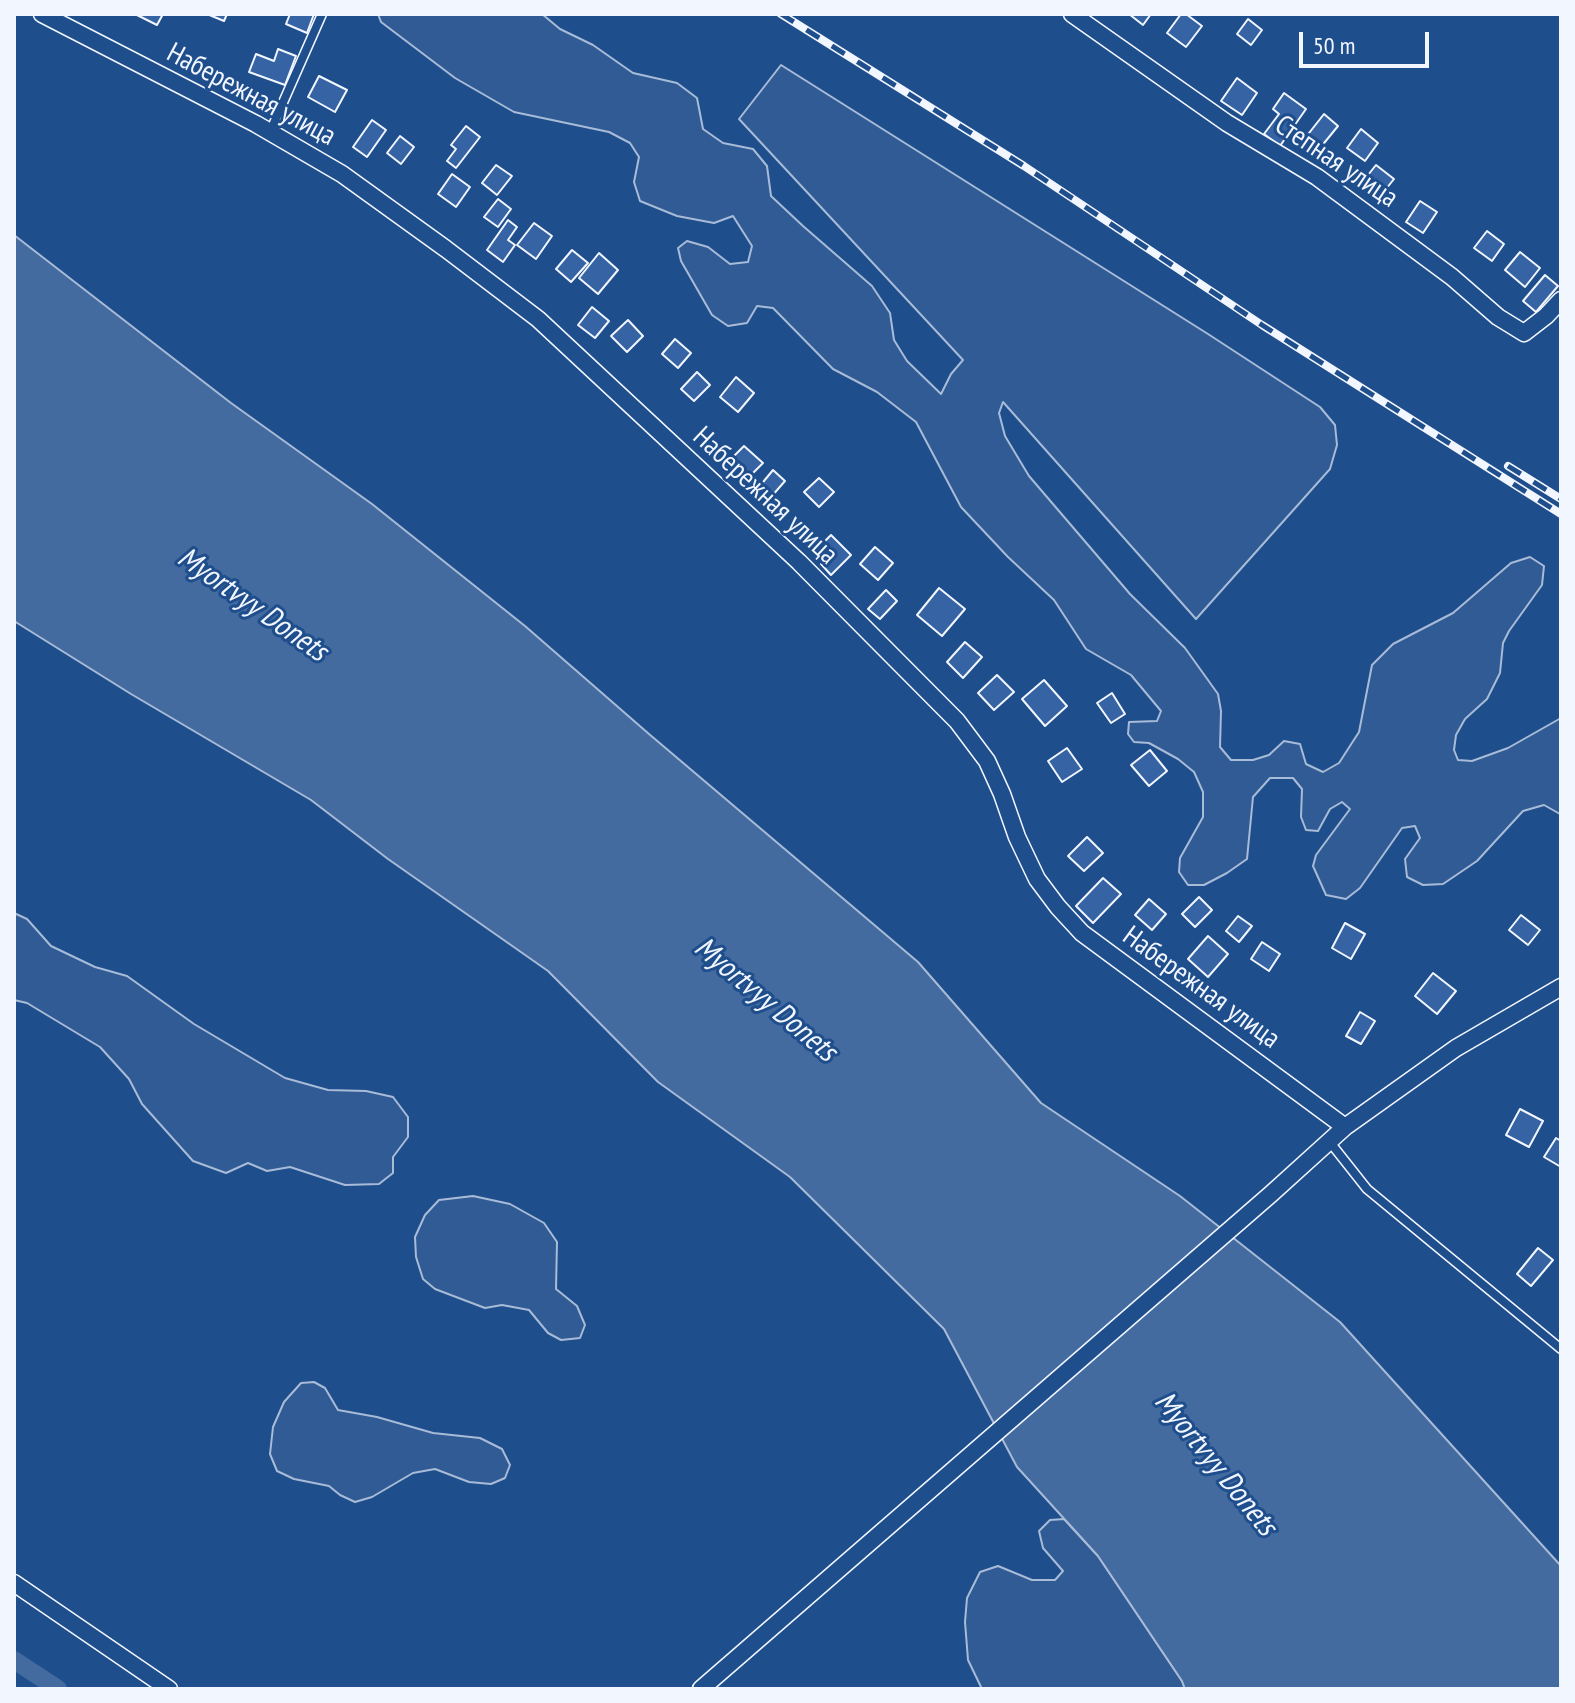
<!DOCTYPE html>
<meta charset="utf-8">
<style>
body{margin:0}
#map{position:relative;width:1575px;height:1703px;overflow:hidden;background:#1f4e8c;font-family:"PT Sans Narrow",sans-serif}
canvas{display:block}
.frame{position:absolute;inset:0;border:16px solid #f2f6ff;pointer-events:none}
.scale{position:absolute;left:1299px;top:32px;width:130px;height:36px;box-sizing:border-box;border:4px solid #f2f6ff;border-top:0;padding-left:10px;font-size:24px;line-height:28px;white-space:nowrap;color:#f2f6ff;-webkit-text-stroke:6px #1f4e8c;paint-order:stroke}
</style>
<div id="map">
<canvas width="1575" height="1703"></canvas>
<div class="frame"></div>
<div class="scale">50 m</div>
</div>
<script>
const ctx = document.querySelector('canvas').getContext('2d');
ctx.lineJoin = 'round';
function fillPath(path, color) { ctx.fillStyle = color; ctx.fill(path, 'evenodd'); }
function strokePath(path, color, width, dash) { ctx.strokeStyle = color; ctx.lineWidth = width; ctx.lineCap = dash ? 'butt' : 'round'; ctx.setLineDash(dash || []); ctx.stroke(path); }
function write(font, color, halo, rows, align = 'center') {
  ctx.font = font + ' "PT Sans Narrow",sans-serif'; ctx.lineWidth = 6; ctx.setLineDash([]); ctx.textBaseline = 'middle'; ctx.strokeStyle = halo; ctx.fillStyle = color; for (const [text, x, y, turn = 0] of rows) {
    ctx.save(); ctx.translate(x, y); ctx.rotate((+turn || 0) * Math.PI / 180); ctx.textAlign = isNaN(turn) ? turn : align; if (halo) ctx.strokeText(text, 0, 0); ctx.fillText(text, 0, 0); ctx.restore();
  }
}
const built = new Path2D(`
 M 378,14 L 542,14 L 560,29 L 593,45 L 633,73 L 677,83 L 697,98 L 703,129 L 723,143 L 753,149 L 767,166 L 771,196 L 803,226 L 872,286 L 890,313 L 894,340 L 907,361 L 941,394 L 951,374 L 963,360 L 739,119 L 781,65 L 1208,334 L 1320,407 L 1335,425 L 1337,445 L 1330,469 L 1196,619 L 1003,402 L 999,413 L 1005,436 L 1029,476 L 1130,594 L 1185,648 L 1218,694 L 1221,711 L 1220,747 L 1231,760 L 1253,760 L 1269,755 L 1284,741 L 1300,744 L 1306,764 L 1323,772 L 1339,763 L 1359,732 L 1372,665 L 1393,644 L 1453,613 L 1511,563 L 1530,557 L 1544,566 L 1542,585 L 1509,631 L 1503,643 L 1500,673 L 1487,699 L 1465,719 L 1456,735 L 1454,750 L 1458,760 L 1472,761 L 1508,748 L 1561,718 L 1561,817 L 1560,814 L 1544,805 L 1523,811 L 1477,861 L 1443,884 L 1423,885 L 1407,877 L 1405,859 L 1420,838 L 1415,826 L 1402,828 L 1360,888 L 1346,899 L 1326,895 L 1313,866 L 1316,855 L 1350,809 L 1342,802 L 1330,809 L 1318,831 L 1306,830 L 1301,817 L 1302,789 L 1293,778 L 1270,778 L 1253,797 L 1247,859 L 1227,873 L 1204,885 L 1188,885 L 1179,872 L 1180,858 L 1203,817 L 1203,792 L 1194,772 L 1178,759 L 1149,743 L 1134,742 L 1128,734 L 1129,722 L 1157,721 L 1161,711 L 1131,675 L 1086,649 L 1054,600 L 1008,557 L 961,507 L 916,422 L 877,392 L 833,369 L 773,308 L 757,306 L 747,323 L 728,326 L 712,315 L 681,261 L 678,248 L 687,241 L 708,247 L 730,264 L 748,262 L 752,246 L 733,216 L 714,223 L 677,216 L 640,201 L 634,182 L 639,157 L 630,143 L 609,132 L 514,112 L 455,78 L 381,22 Z
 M 14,913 L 27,919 L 51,946 L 95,967 L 127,976 L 194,1024 L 285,1078 L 328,1090 L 366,1091 L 393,1097 L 408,1117 L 408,1137 L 393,1157 L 393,1173 L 379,1184 L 345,1185 L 290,1167 L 267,1171 L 248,1163 L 226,1173 L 193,1161 L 142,1104 L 129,1079 L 100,1047 L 27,1003 L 14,1000 Z
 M 473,1196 L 510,1204 L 544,1223 L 557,1242 L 556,1289 L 577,1306 L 585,1325 L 580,1338 L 561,1340 L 548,1333 L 529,1310 L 502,1305 L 485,1308 L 435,1289 L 423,1279 L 416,1257 L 415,1237 L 425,1215 L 439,1200 Z
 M 314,1382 L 325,1388 L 338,1410 L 377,1417 L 433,1433 L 480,1438 L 502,1449 L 510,1465 L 505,1478 L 491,1484 L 469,1482 L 435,1469 L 413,1473 L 372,1497 L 355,1502 L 340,1495 L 329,1486 L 294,1479 L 277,1471 L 270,1454 L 273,1427 L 284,1402 L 301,1383 Z
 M 1064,1519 L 1098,1556 L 1182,1681 L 1185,1689 L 982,1689 L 968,1660 L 965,1622 L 967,1598 L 980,1572 L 998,1566 L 1032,1580 L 1055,1580 L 1063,1571 L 1043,1548 L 1039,1531 L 1050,1520 Z`);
fillPath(built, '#305b95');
strokePath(built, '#a8bbd7', 2);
const water = new Path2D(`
 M 14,235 L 231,403 L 372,504 L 525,626 L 649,734 L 918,962 L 1041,1103 L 1180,1196 L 1340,1322 L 1561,1566 L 1561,1689 L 1185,1689 L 1182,1681 L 1098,1556 L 1017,1467 L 944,1329 L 790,1177 L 658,1082 L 548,971 L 388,859 L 311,800 L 131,694 L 14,621 Z`);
fillPath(water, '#446ba0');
strokePath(water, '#a8bbd7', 2);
strokePath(new Path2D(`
 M 14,1660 L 58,1689`), '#446ba0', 18);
const building = new Path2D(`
 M 138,14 L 163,14 L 157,25 L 137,15 Z
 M 207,14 L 227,14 L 224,21 Z
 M 290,14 L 314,14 L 307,33 L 286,24 Z
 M 1129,14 L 1151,14 L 1143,25 Z
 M 1181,14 L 1186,14 L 1202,26 L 1186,47 L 1167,33 Z
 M 1248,19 L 1262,30 L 1251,45 L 1237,34 Z
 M 278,49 L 296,56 L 285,85 L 249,72 L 256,54 L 274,61 Z
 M 319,76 L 347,90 L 335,112 L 308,97 Z
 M 1237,78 L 1257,93 L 1242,115 L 1221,101 Z
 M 1284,93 L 1306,109 L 1280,146 L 1264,134 L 1279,114 L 1273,109 Z
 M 1324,114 L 1338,126 L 1316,153 L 1302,142 Z
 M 372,120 L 386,130 L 367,157 L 353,147 Z
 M 466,126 L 480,137 L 456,168 L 447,161 L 456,149 L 451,145 Z
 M 1361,129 L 1378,143 L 1365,161 L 1347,148 Z
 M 400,136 L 414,147 L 401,164 L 387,153 Z
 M 496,165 L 512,176 L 497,195 L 482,183 Z
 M 1376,165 L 1394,179 L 1378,199 L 1360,185 Z
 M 452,174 L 470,187 L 456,207 L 438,194 Z
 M 498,199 L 511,209 L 498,227 L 484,217 Z
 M 1420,201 L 1437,212 L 1423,233 L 1406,222 Z
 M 508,220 L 517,227 L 508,240 L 515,245 L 503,262 L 487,250 Z
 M 534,223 L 552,236 L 536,259 L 517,245 Z
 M 1487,231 L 1504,244 L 1492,261 L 1474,248 Z
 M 572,250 L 588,263 L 571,282 L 556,269 Z
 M 1520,252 L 1540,268 L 1525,287 L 1505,270 Z
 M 599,253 L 618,270 L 598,294 L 579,278 Z
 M 1545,275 L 1558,286 L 1536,312 L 1523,301 Z
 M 592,307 L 609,321 L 595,338 L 578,325 Z
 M 628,320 L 643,336 L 627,352 L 611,336 Z
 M 675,339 L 691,353 L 678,368 L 662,354 Z
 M 697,372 L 710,385 L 694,401 L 681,389 Z
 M 736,377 L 754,393 L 738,412 L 720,397 Z
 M 744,446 L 763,463 L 748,478 L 730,460 Z
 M 773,470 L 785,481 L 771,497 L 759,487 Z
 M 819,478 L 834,492 L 819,507 L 804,492 Z
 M 831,535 L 851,555 L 831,575 L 821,564 L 826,558 L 817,549 Z
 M 875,547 L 893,563 L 878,580 L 860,564 Z
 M 939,588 L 965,609 L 942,636 L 917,615 Z
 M 886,590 L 897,601 L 880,619 L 868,609 Z
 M 965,642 L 982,657 L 963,678 L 947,662 Z
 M 997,675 L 1014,692 L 994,710 L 978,693 Z
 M 1044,680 L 1067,706 L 1045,726 L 1022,699 Z
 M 1112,693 L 1125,714 L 1111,723 L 1097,703 Z
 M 1067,748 L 1082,769 L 1062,782 L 1048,761 Z
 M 1150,750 L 1167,771 L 1149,786 L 1131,765 Z
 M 1087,837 L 1103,853 L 1084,871 L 1068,856 Z
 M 1103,878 L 1121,894 L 1093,923 L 1076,906 Z
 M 1199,897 L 1212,910 L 1195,927 L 1182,914 Z
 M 1149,899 L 1166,914 L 1152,930 L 1135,915 Z
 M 1521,915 L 1540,930 L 1528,945 L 1509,930 Z
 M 1238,916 L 1252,926 L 1239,942 L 1226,931 Z
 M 1345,923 L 1365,934 L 1351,959 L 1332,948 Z
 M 1208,936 L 1228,954 L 1208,977 L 1188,959 Z
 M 1262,942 L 1280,954 L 1269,971 L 1251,959 Z
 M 1433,973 L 1456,991 L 1437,1014 L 1415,996 Z
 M 1360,1012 L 1375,1021 L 1361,1044 L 1346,1036 Z
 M 1520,1109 L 1543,1121 L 1529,1147 L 1506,1135 Z
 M 1556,1138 L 1561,1141 L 1561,1167 L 1544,1157 Z
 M 1538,1248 L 1553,1260 L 1531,1286 L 1517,1274 Z`);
fillPath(building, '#3563a3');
strokePath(building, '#f2f6ff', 2);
const lane = new Path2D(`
 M 270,132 L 322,14
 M 1329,1141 L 1367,1189 L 1561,1349`);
const street = new Path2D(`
 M 42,14 L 256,124 L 342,174 L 446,249 L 538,319 L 799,562 L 957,721 L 987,761 L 1002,794 L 1017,837 L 1037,879 L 1058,907 L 1082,933 L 1345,1127
 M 1072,14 L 1227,123 L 1317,177 L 1452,277 L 1498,317 L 1524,333 L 1546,316 L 1561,300
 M 14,1583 L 169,1689
 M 701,1689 L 1271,1194 L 1345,1127 L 1456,1048 L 1561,987`);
strokePath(lane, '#f2f6ff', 11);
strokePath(street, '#f2f6ff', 19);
strokePath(lane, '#1f4e8c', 8);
strokePath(street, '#1f4e8c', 16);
const rail = new Path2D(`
 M 781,14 L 1024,166 L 1262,325 L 1561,514
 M 1508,466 L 1561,499`);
strokePath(rail, '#f2f6ff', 8);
strokePath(rail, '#1f4e8c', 5, [15]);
write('28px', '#f2f6ff', '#1f4e8c', [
 ["Набережная улица",251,95,28],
 ["Степная улица",1336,162,34],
 ["Набережная улица",765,496,43],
 ["Набережная улица",1201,988,36]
]);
write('italic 30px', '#f2f6ff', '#1f4e8c', [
 ["Myortvyy Donets",252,605,35],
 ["Myortvyy Donets",765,1000,40],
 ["Myortvyy Donets",1215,1464,51]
]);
</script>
